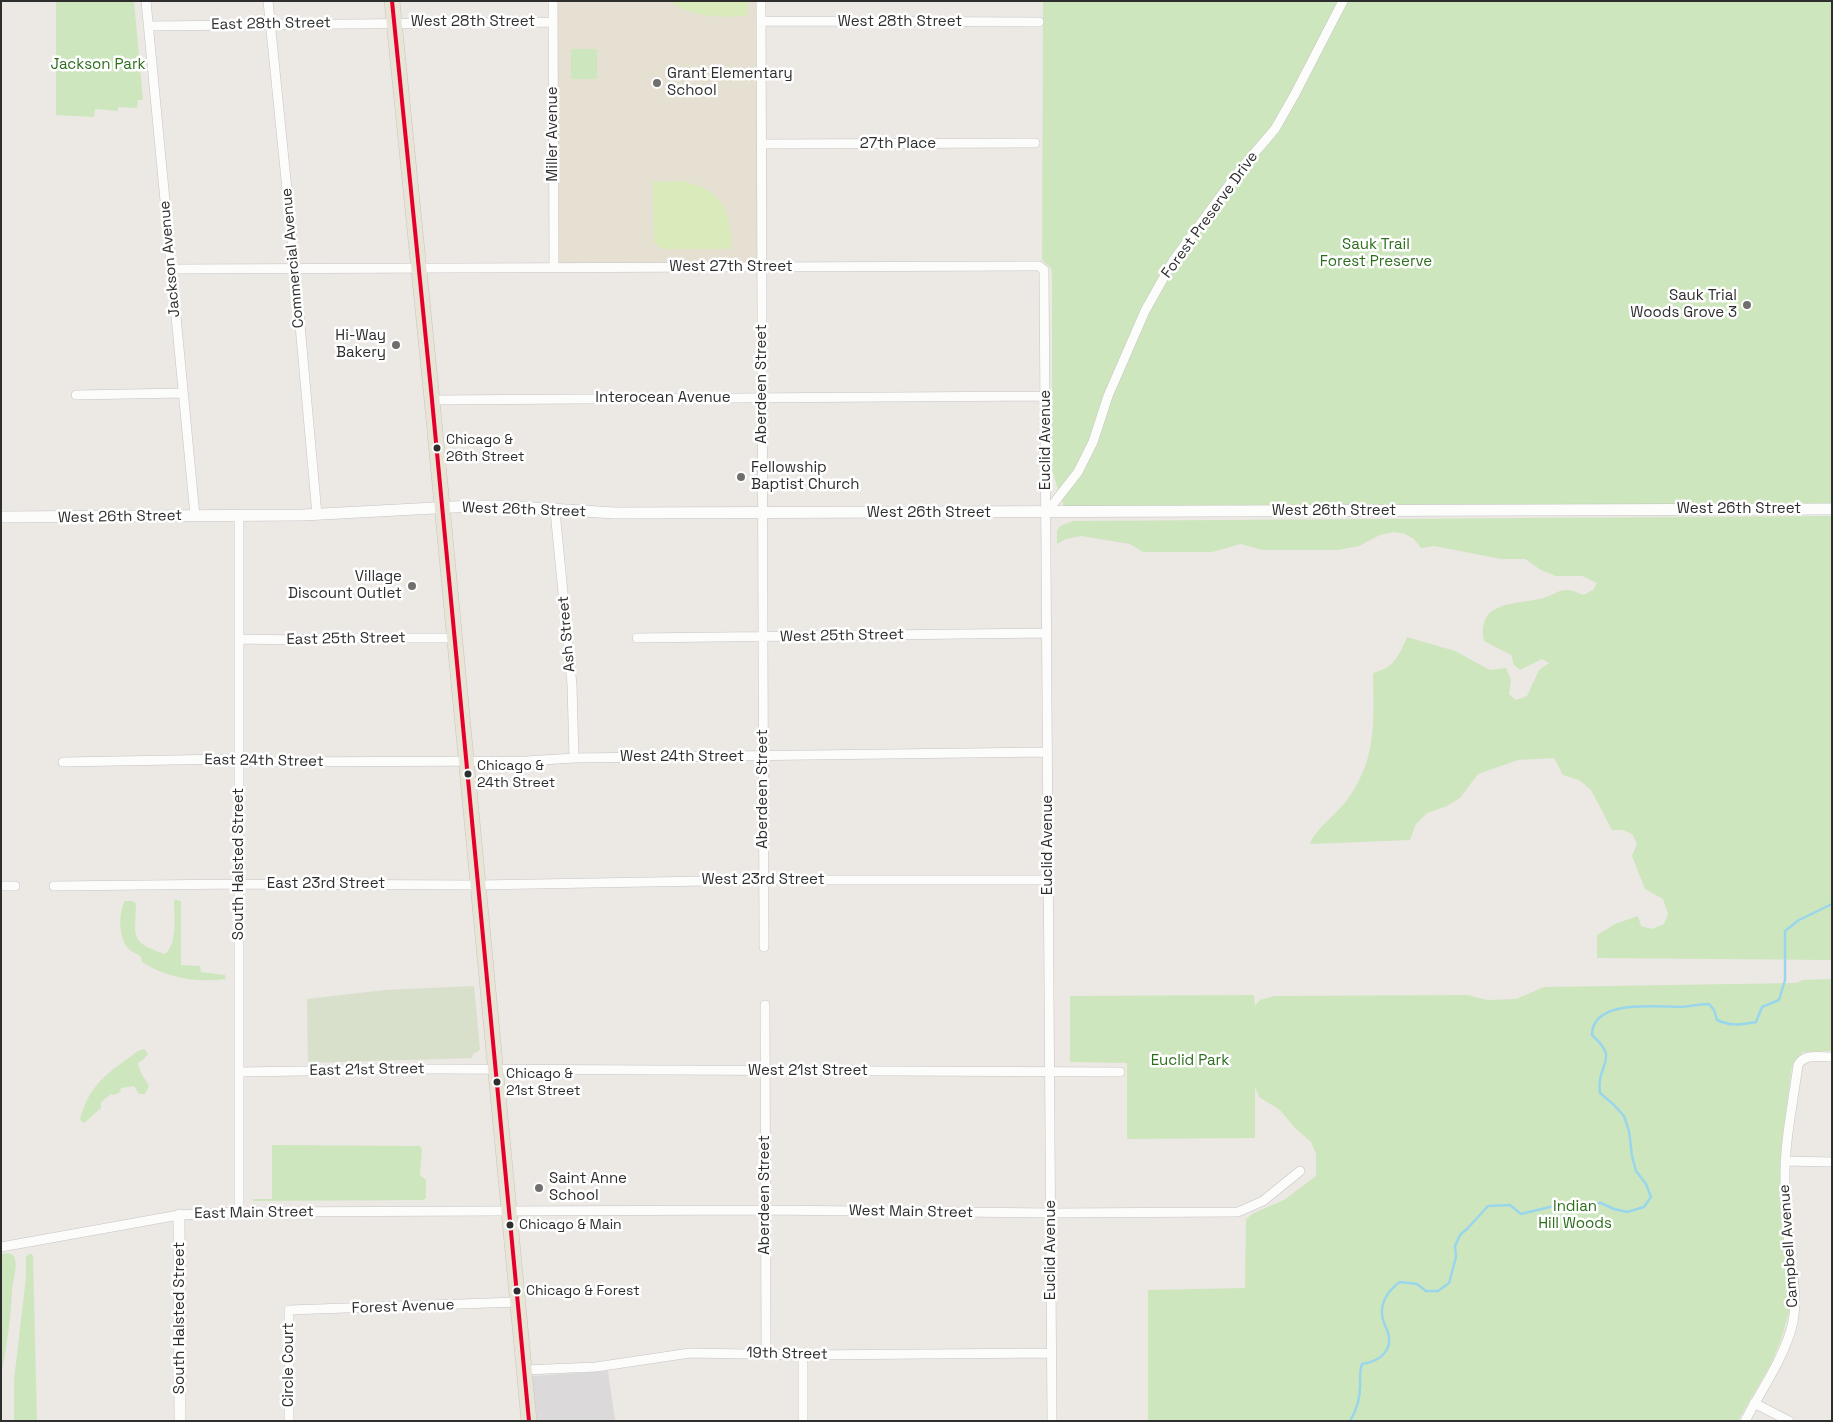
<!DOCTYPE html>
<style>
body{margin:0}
#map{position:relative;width:1833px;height:1422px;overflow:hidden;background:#ece8e4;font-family:"Space Grotesk",sans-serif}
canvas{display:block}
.frame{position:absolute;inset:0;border:2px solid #2e2e2e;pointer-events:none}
</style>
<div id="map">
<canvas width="1833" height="1422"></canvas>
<div class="frame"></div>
</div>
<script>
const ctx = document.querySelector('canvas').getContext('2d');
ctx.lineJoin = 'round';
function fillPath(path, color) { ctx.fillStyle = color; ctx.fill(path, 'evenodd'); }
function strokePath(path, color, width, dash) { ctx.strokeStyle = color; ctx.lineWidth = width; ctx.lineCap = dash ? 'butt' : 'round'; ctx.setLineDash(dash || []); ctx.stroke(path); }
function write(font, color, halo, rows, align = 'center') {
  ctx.font = font + ' "Space Grotesk",sans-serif'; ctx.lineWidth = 5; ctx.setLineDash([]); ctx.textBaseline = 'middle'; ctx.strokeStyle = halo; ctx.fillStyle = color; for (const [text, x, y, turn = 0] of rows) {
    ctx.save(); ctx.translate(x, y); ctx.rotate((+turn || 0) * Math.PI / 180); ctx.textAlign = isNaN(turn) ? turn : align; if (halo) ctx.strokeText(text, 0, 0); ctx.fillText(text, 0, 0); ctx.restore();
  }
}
fillPath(new Path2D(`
 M 608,1371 L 615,1420 L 674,1421 L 537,1421 L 532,1376 Z`), '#dcd9db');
fillPath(new Path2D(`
 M 557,1 L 757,1 L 757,263 L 559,263 Z`), '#e6e0d3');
fillPath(new Path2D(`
 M 56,1 L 134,1 L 143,100 L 138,100 L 137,108 L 118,107 L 118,111 L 95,109 L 94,117 L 56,115 Z
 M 1043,1 L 1832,1 L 1832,505 L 1064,507 L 1052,470 L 1052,274 L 1051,268 L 1042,260 Z
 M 571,49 L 597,49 L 597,79 L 571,79 Z
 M 1832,516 L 1832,960 L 1597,958 L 1597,935 L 1615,924 L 1638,916 L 1641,926 L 1652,929 L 1664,924 L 1668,914 L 1663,899 L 1645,889 L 1632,856 L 1637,844 L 1632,834 L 1623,830 L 1612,830 L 1591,790 L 1579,780 L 1563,775 L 1554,758 L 1518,760 L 1478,774 L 1460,798 L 1447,806 L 1427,813 L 1416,824 L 1410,840 L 1310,844 C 1314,831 1334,816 1344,804 C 1377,762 1374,723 1373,673 C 1395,667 1398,657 1407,637 L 1455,651 L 1490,670 L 1506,668 L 1511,680 L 1509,694 L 1516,700 L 1527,696 L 1539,670 L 1549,663 L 1542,659 L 1520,670 L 1514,665 L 1511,655 L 1484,641 C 1477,602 1511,605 1539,599 C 1549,598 1558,589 1568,590 C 1573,590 1578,593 1583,595 L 1593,590 L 1597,583 L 1582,576 L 1556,576 L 1541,570 L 1525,559 L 1501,559 L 1434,546 L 1421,548 L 1414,539 L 1405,534 L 1393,532 L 1380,535 L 1359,546 L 1338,550 L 1262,550 L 1241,544 L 1212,552 L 1143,552 L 1130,544 L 1081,536 L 1066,539 L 1057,544 L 1057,531 L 1060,526 L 1073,521 Z
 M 176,900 L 181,901 L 181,965 L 200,966 L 201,972 L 225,975 L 226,979 C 196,983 167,978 142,962 L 141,957 C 138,954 134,953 131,951 C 118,941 118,913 125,901 L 133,901 L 136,904 C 135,938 130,942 165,954 C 178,943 174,917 174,901 Z
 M 1832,979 L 1832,1051 L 1803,1052 L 1792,1066 L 1781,1149 L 1780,1174 L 1781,1215 L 1790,1309 L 1781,1340 L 1771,1364 L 1738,1421 L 1148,1421 L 1148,1290 L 1245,1288 L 1246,1219 L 1254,1213 L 1284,1200 L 1316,1176 L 1316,1154 L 1311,1142 L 1295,1128 L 1280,1110 L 1259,1097 L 1255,1086 L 1255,1138 L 1127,1139 L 1127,1063 L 1070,1062 L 1070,996 L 1254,995 L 1255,1006 L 1260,1000 L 1274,996 L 1468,995 L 1487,1000 L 1516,999 L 1544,987 L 1796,983 L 1803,980 Z
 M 144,1049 L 148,1054 L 144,1059 L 138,1063 C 139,1072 145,1078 149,1086 L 145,1094 L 139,1094 L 134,1086 L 121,1088 L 120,1092 L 114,1095 L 111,1094 L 101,1102 L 101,1108 L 84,1123 L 80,1120 C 89,1083 110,1072 138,1051 Z
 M 272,1145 L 420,1146 L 422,1149 L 420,1175 L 426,1180 L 426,1198 L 423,1200 L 253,1201 L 253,1199 L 272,1199 Z
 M 9,1253 L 14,1256 C 19,1268 12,1279 12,1291 C 11,1317 7,1342 3,1367 L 1,1368 L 1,1254 Z
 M 30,1254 L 32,1254 L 33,1256 L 37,1421 L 14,1421 L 14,1380 L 26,1277 L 26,1256 Z`), '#cee6be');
fillPath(new Path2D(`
 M 474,986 L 480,1050 L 473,1054 L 472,1058 L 308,1063 L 307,999 L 385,990 Z`), '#d8e0cc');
fillPath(new Path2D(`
 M 670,1 L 748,1 L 748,15 C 725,19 689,17 670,1 Z
 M 682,181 C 725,191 729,209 732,249 L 662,249 L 654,242 L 653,182 Z`), '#d9eabb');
strokePath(new Path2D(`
 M 1350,1421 C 1358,1408 1361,1395 1360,1380 C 1360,1374 1360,1370 1362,1364 C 1376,1362 1391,1354 1389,1337 C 1388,1329 1382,1322 1382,1314 C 1381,1300 1389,1290 1400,1282 L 1417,1284 L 1426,1291 L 1438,1291 L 1449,1283 L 1456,1257 L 1455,1246 L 1460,1235 L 1468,1228 L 1488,1206 L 1510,1205 L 1521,1214 L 1562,1204 L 1601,1203 L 1614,1209 L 1627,1212 L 1644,1207 L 1651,1197 L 1646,1184 L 1636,1171 L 1632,1156 L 1629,1131 L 1624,1116 L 1613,1104 L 1600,1093 C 1596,1062 1621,1061 1592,1035 C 1592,998 1658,1007 1682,1007 C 1691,1006 1700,1004 1709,1004 L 1714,1010 L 1717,1020 C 1730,1026 1741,1025 1756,1022 L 1762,1007 L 1779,1000 L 1785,980 L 1785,931 L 1799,920 L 1832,904`), '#99d6ec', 2.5);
const minor = new Path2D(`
 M 146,1 L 195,516
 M 268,1 L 295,269 L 317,515
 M 553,1 L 554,267
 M 761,1 L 764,947
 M 761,21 L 1039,22
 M 148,26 L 553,22
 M 762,144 L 1035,143
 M 170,269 L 1032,266 L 1039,266 L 1044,270 L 1052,1421
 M 76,395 L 183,393
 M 432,400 L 1045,396
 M 555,511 L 572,685 L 574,758
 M 1046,513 L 1078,472 L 1093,442 L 1108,396 L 1145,311 L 1173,261 L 1240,170 L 1275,129 L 1295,94 L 1343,1
 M 637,638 L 1047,633
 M 239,639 L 301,640 L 315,638 L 454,638
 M 63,762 L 228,759 L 251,762 L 527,761 L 574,758 L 1048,752
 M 1,886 L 15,886
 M 54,886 L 239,884 L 478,885 L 764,880 L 1049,880
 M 765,1005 L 766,1354
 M 239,1072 L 434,1069 L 1120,1072
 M 1785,1161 L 1832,1162
 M 239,1212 L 239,516
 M 1,1247 L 179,1215 L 239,1212 L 766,1210 L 1051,1213 L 1238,1212 L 1263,1201 L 1300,1171
 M 524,1370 L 596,1367 L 690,1353 L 803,1355 L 1052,1353
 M 1754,1403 L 1789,1421
 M 289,1421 L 289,1310 L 518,1302
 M 803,1421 L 803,1355
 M 1745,1421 C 1761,1390 1783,1360 1792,1326 C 1798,1302 1793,1278 1790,1254 C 1787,1230 1785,1206 1785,1182 C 1784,1143 1793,1103 1798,1065 C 1804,1053 1820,1057 1832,1057`);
const tertiary = new Path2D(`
 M 1,517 L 303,515 L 472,506 L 500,506 L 615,513 L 1832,509
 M 179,1215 L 180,1421`);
const primary = new Path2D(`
 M 392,1 L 432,400 L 529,1421`);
strokePath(minor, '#c5c4c5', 10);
strokePath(tertiary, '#c5c4c5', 12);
strokePath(primary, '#c6c5c4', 16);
strokePath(minor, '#fcfcfb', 9);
strokePath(tertiary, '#fcfcfb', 11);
strokePath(primary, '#e8e4d6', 15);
strokePath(new Path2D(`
 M 392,1 L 432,400 L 529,1421`), '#e4002b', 4);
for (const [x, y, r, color] of [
 [657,83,5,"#706f6e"],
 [1747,305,5,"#706f6e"],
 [396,345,5,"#706f6e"],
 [437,448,4.5,"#2e2e2e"],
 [741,477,5,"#706f6e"],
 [412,586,5,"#706f6e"],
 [468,774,4.5,"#2e2e2e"],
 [497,1082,4.5,"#2e2e2e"],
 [539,1188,5,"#706f6e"],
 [510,1225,4.5,"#2e2e2e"],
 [517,1291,4.5,"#2e2e2e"]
]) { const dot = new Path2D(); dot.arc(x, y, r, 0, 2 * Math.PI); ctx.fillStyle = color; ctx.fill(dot); strokePath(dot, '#fff', 2); }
write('14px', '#2e2e2e', '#fff', [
 ["Chicago &",446,440],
 ["26th Street",446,457],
 ["Chicago &",477,766],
 ["24th Street",477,783],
 ["Chicago &",506,1074],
 ["21st Street",506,1091],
 ["Chicago & Main",519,1225],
 ["Chicago & Forest",526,1291]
], 'left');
write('15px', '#2e2e2e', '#fff', [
 ["West 28th Street",473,22],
 ["West 28th Street",900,22],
 ["East 28th Street",271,24,-1],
 ["Miller Avenue",553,134,-90],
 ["27th Place",898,144],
 ["Forest Preserve Drive",1210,215,-54],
 ["Commercial Avenue",293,258,-95],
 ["Jackson Avenue",170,259,-95],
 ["West 27th Street",731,267],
 ["Aberdeen Street",762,384,-90],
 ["Interocean Avenue",663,398],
 ["Euclid Avenue",1046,440,-90],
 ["West 26th Street",1739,509],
 ["West 26th Street",524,510,2],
 ["West 26th Street",1334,511],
 ["West 26th Street",929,513],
 ["West 26th Street",120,517,-1],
 ["Ash Street",567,634,-95],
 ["West 25th Street",842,636,-1],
 ["East 25th Street",346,639,-1],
 ["West 24th Street",682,757],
 ["East 24th Street",264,761,1],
 ["Aberdeen Street",763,789,-90],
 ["Euclid Avenue",1048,845,-90],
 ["South Halsted Street",239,864,-90],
 ["West 23rd Street",763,880],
 ["East 23rd Street",326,884],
 ["East 21st Street",367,1070,-1],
 ["West 21st Street",808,1071],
 ["Aberdeen Street",765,1195,-90],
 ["West Main Street",911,1212,1],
 ["East Main Street",254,1213,-1],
 ["Campbell Avenue",1789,1246,-94],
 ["Euclid Avenue",1051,1250,-90],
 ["Forest Avenue",403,1307,-2],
 ["South Halsted Street",180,1318,-90],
 ["19th Street",787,1354,1],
 ["Circle Court",289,1365,-90]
]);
write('15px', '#2c6e1b', '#fff', [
 ["Jackson Park",98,65],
 ["Sauk Trail",1376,245],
 ["Forest Preserve",1376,262],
 ["Euclid Park",1190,1061],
 ["Indian",1575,1207],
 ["Hill Woods",1575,1224]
]);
write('15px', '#2e2e2e', '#fff', [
 ["Grant Elementary",667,74],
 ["School",667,91],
 ["Sauk Trial",1737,296,"right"],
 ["Woods Grove 3",1737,313,"right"],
 ["Hi-Way",386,336,"right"],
 ["Bakery",386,353,"right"],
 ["Fellowship",751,468],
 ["Baptist Church",751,485],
 ["Village",402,577,"right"],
 ["Discount Outlet",402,594,"right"],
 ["Saint Anne",549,1179],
 ["School",549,1196]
], 'left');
</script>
